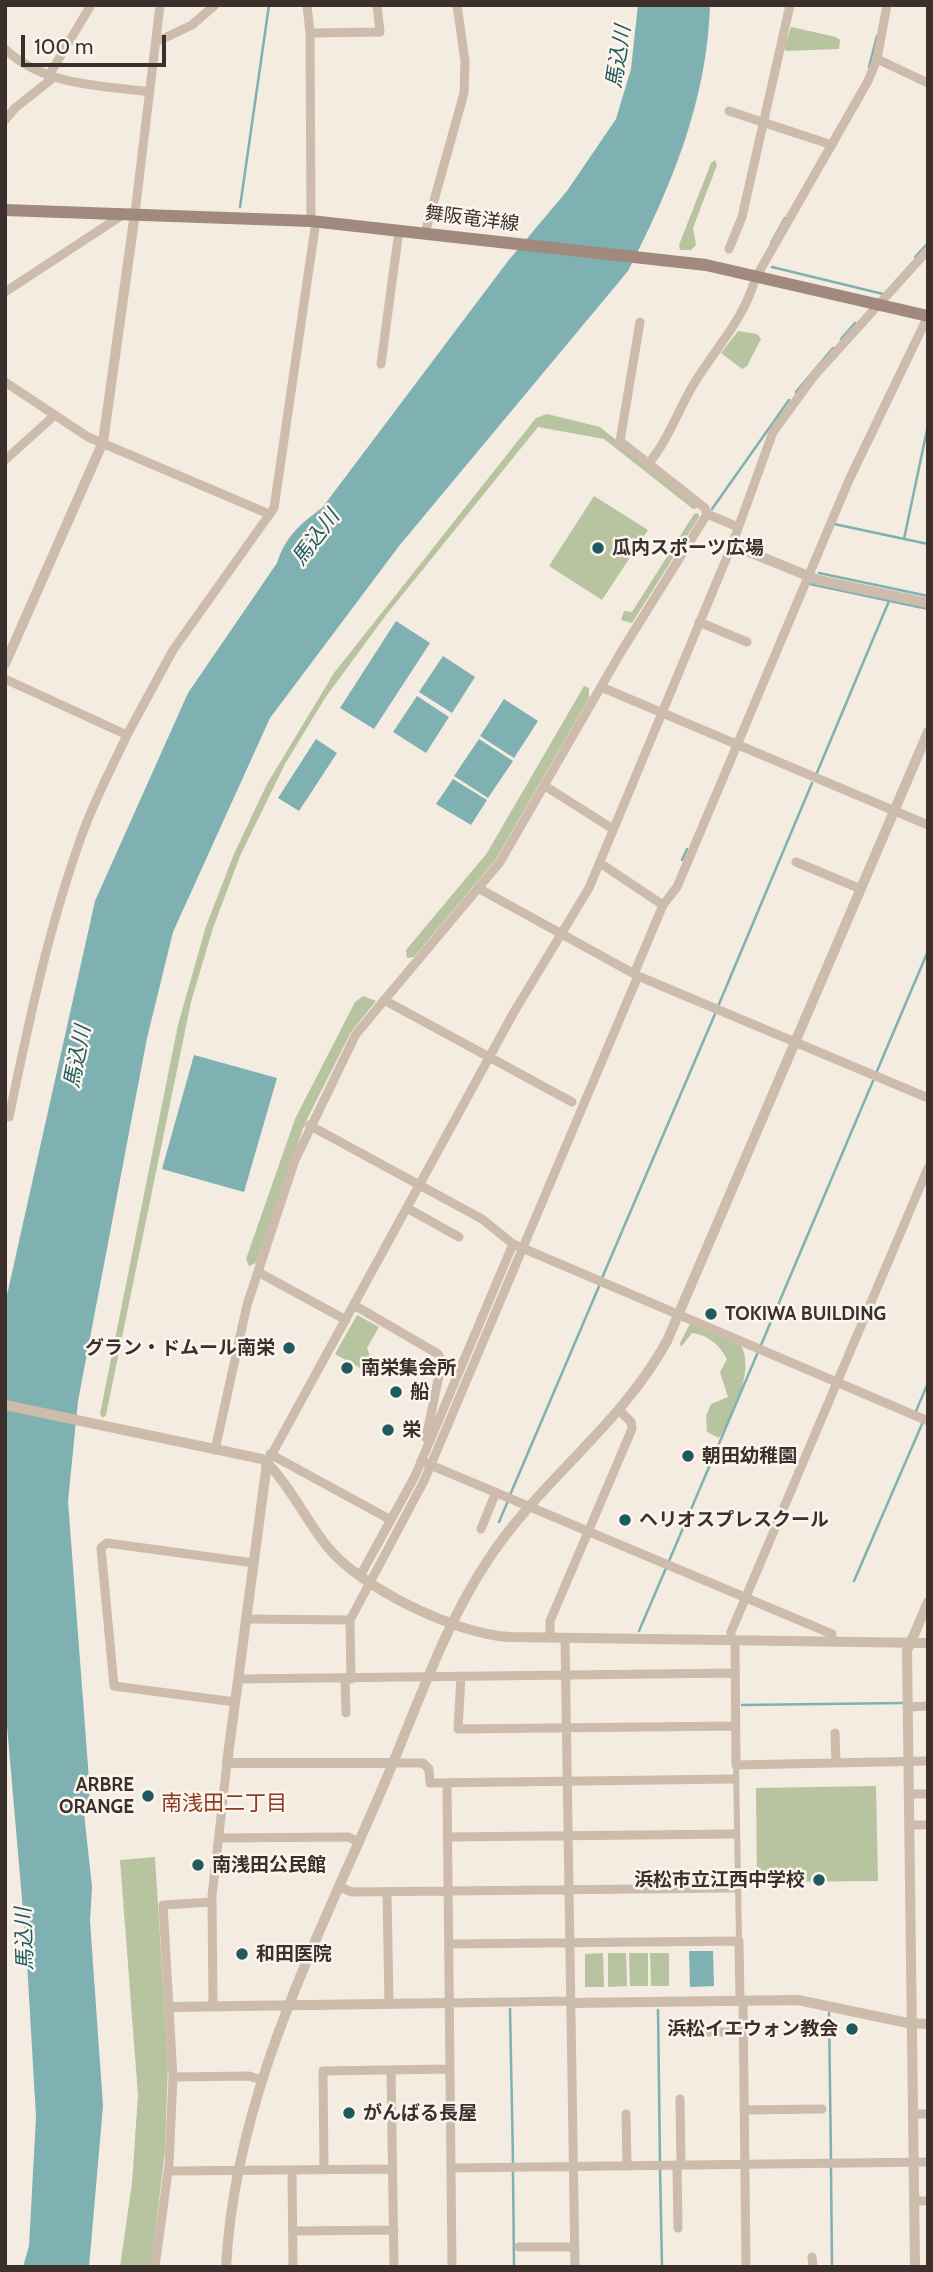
<!DOCTYPE html>
<meta charset="utf-8">
<style>
body{margin:0}
#map{position:relative;width:933px;height:2272px;overflow:hidden;background:#f4ebe1;font-family:Cabin,sans-serif}
canvas{display:block}
.frame{position:absolute;inset:0;border:7px solid #3b302b;pointer-events:none}
.scale{position:absolute;left:21px;top:35px;width:145px;height:32px;box-sizing:border-box;border:4px solid #3b302b;border-top:0;padding-left:9px;font-size:21px;line-height:24px;white-space:nowrap;color:#3b302b;-webkit-text-stroke:5px #fbf5ee;paint-order:stroke}
</style>
<div id="map">
<canvas width="933" height="2272"></canvas>
<div class="frame"></div>
<div class="scale">100 m</div>
</div>
<script>
const ctx = document.querySelector('canvas').getContext('2d');
ctx.lineJoin = 'round';
function fillPath(path, color) { ctx.fillStyle = color; ctx.fill(path, 'evenodd'); }
function strokePath(path, color, width, dash) { ctx.strokeStyle = color; ctx.lineWidth = width; ctx.lineCap = dash ? 'butt' : 'round'; ctx.setLineDash(dash || []); ctx.stroke(path); }
function write(font, color, halo, rows, align = 'center') {
  ctx.font = font + ' Cabin,"Noto Sans JP",sans-serif'; ctx.lineWidth = 5; ctx.setLineDash([]); ctx.textBaseline = 'middle'; ctx.strokeStyle = halo; ctx.fillStyle = color; for (const [text, x, y, turn = 0] of rows) {
    ctx.save(); ctx.translate(x, y); ctx.rotate((+turn || 0) * Math.PI / 180); ctx.textAlign = isNaN(turn) ? turn : align; if (halo) ctx.strokeText(text, 0, 0); ctx.fillText(text, 0, 0); ctx.restore();
  }
}
fillPath(new Path2D(`
 M 791,27 L 836,37 L 840,40 L 839,49 L 786,51 L 784,48 Z
 M 715,160 L 717,165 L 693,228 L 696,245 L 691,250 L 680,250 L 679,245 L 711,163 Z
 M 738,331 L 757,334 L 761,339 L 747,366 L 742,369 L 721,353 Z
 M 547,414 L 600,427 L 696,504 L 697,508 L 693,509 L 604,439 L 538,427 L 386,615 L 325,698 L 285,764 L 240,856 L 213,928 L 191,1002 L 106,1415 L 103,1418 L 100,1414 L 178,1025 L 206,926 L 234,854 L 267,784 L 334,673 L 536,418 Z
 M 594,496 L 648,530 L 602,600 L 549,566 Z
 M 698,513 L 699,517 L 632,623 L 621,620 L 624,611 L 632,612 L 694,514 Z
 M 584,686 L 589,688 L 589,698 L 496,859 L 414,957 L 407,958 L 406,950 L 487,853 Z
 M 363,996 L 376,1001 L 351,1032 L 305,1123 L 256,1263 L 249,1266 L 246,1259 L 295,1119 L 355,1002 Z
 M 357,1315 L 379,1327 L 367,1348 L 370,1356 L 362,1369 L 335,1354 Z
 M 690,1324 L 740,1344 C 756,1367 733,1416 719,1438 L 707,1432 L 706,1416 L 711,1404 L 728,1397 L 720,1372 L 727,1359 C 719,1344 708,1335 692,1333 L 681,1347 L 680,1343 Z
 M 876,1786 L 878,1881 L 757,1882 L 756,1788 Z
 M 155,1857 L 168,2064 L 165,2151 L 151,2267 L 120,2267 L 132,2183 L 138,2095 L 120,1860 Z
 M 603,1953 L 604,1987 L 585,1987 L 585,1954 Z
 M 608,1953 L 626,1953 L 627,1986 L 608,1987 Z
 M 629,1953 L 648,1953 L 648,1986 L 630,1986 Z
 M 650,1953 L 669,1953 L 669,1986 L 651,1986 Z`), '#b8c4a0');
fillPath(new Path2D(`
 M 638,5 L 710,5 C 707,102 671,187 628,271 L 399,546 L 270,718 L 173,932 L 147,1038 L 78,1401 L 68,1501 L 90,1793 L 84,1813 L 92,1887 L 90,1921 L 103,2106 L 89,2267 L 23,2267 L 29,2246 L 36,2117 L 26,1945 L 5,1703 L 5,1304 L 95,901 L 188,693 L 277,563 C 286,536 299,525 322,508 L 508,261 L 567,191 L 616,119 L 631,69 Z
 M 396,621 L 430,643 L 374,729 L 340,708 Z
 M 443,656 L 475,677 L 452,713 L 419,692 Z
 M 417,696 L 449,717 L 426,753 L 393,732 Z
 M 504,699 L 538,721 L 514,758 L 480,736 Z
 M 316,739 L 337,753 L 299,811 L 278,798 Z
 M 479,739 L 513,761 L 488,798 L 454,776 Z
 M 453,779 L 487,800 L 471,825 L 436,804 Z
 M 194,1055 L 277,1078 L 244,1192 L 162,1169 Z
 M 689,1951 L 713,1951 L 714,1986 L 690,1987 Z`), '#7fb0b2');
strokePath(new Path2D(`
 M 869,67 L 877,36
 M 240,207 L 269,5
 M 771,243 L 785,218
 M 915,257 L 928,243
 M 772,267 L 883,294
 M 841,339 L 855,323
 M 796,392 L 833,348
 M 712,509 L 789,400
 M 834,524 L 928,544
 M 904,539 L 928,425
 M 819,573 L 928,596
 M 810,584 L 928,609
 M 816,775 L 889,601
 M 682,860 L 687,849
 M 719,1004 L 812,783
 M 877,1071 L 928,951
 M 602,1278 L 715,1014
 M 761,1345 L 873,1081
 M 916,1411 L 928,1383
 M 510,1495 L 600,1284
 M 499,1522 L 508,1501
 M 669,1561 L 758,1352
 M 854,1581 L 922,1424
 M 639,1631 L 666,1568
 M 742,1705 L 903,1703
 M 510,2009 L 513,2162
 M 658,2010 L 660,2162
 M 829,2013 L 831,2160
 M 831,2167 L 832,2267
 M 660,2169 L 662,2267
 M 513,2171 L 514,2267`), '#7fb0b2', 2.5);
strokePath(new Path2D(`
 M 736,1765 L 739,1941`), '#cdbbac', 6);
strokePath(new Path2D(`
 M 307,5 L 310,33 L 311,221
 M 310,33 L 380,32 L 377,5
 M 156,42 L 192,25 L 215,5
 M 5,49 C 44,86 99,85 150,92
 M 877,59 L 928,83
 M 48,77 L 91,5
 M 729,111 L 832,145
 M 5,120 L 15,108 L 53,78
 M 135,213 L 160,5
 M 425,233 L 464,93 L 465,61 L 457,5
 M 729,249 L 742,217 L 790,5
 M 5,292 L 124,214
 M 640,322 L 620,441 L 705,508 L 707,514 L 738,527
 M 381,364 L 399,230
 M 5,382 L 88,437 L 269,514
 M 5,460 L 55,415
 M 649,463 C 668,440 677,413 692,387 C 713,351 744,320 755,279 L 868,81 L 877,59 L 887,5
 M 699,622 L 747,642
 M 5,679 L 127,735 C 112,767 95,799 83,832 C 49,925 29,1021 9,1117 L 5,1116
 M 601,687 L 928,825
 M 127,735 L 173,650 L 274,508 L 316,221
 M 545,786 L 613,829
 M 796,862 L 861,889
 M 600,863 L 663,905
 M 478,888 L 638,976 L 928,1098
 M 634,974 L 663,905 L 677,887 L 849,480 L 928,316
 M 384,1000 L 572,1102
 M 309,1125 L 482,1219 L 513,1244 L 928,1421
 M 407,1208 L 459,1237
 M 258,1272 L 346,1320
 M 354,1305 L 438,1354 L 442,1361 L 426,1438
 M 215,1450 L 247,1305 L 295,1160 L 356,1034 L 500,862 L 621,652 L 707,514
 M 270,1454 L 391,1520
 M 421,1461 L 832,1634 L 832,1642
 M 267,1463 L 514,1012 L 589,888 L 732,545 L 773,432 L 814,376 L 928,250
 M 481,1529 L 496,1492
 M 360,1576 L 415,1476 L 513,1244
 M 246,1619 L 350,1620 L 351,1679
 M 350,1620 L 424,1481 L 638,976
 M 550,1638 L 550,1621 L 632,1429 L 631,1422 L 620,1411
 M 565,1638 L 575,2267
 M 731,1640 L 731,1632 L 928,1168
 M 735,1640 L 736,1765 L 928,1761
 M 461,1676 L 458,1729 L 736,1726
 M 238,1679 L 735,1673
 M 345,1679 L 346,1713
 M 235,1702 L 114,1686 L 101,1548 L 107,1543 L 254,1563
 M 908,1707 L 928,1706
 M 835,1733 L 836,1763
 M 393,1763 L 423,1763 L 429,1769 L 430,1783 L 733,1779
 M 447,1783 L 452,2267
 M 909,1794 L 928,1794
 M 910,1825 L 928,1825
 M 447,1837 L 734,1834
 M 219,1838 L 348,1837 L 359,1842
 M 340,1887 L 352,1892 L 736,1888
 M 387,1892 L 389,2004
 M 449,1944 L 739,1941 L 740,2001
 M 743,2001 L 746,2267
 M 448,2003 L 570,2001
 M 213,2006 L 212,1896 L 227,1763
 M 684,2032 L 743,2032
 M 391,2070 L 394,2267
 M 173,2077 L 249,2076 L 261,2080
 M 680,2099 L 681,2165
 M 744,2110 L 822,2109
 M 626,2114 L 627,2166
 M 913,2114 L 928,2114
 M 677,2165 L 678,2228
 M 451,2168 L 928,2162
 M 324,2170 L 323,2071 L 449,2069
 M 168,2171 L 393,2169
 M 292,2171 L 293,2267
 M 914,2201 L 928,2201
 M 293,2231 L 394,2230
 M 519,2247 L 575,2247
 M 812,2257 L 813,2267
 M 155,2267 L 169,2164 L 173,2077 L 163,1905 L 212,1902`), '#cdbbac', 9);
strokePath(new Path2D(`
 M 732,545 L 818,580 L 928,603
 M 5,664 L 103,442 L 135,213
 M 5,1405 L 262,1459 C 283,1474 308,1523 326,1545 C 358,1587 458,1635 510,1637 L 928,1643
 M 267,1463 L 227,1763 L 393,1763
 M 570,2003 L 798,2000 L 908,2023 L 928,2024
 M 171,2007 L 448,2003
 M 226,2267 C 235,2094 318,1939 385,1782 C 417,1707 444,1625 490,1557 C 542,1479 621,1425 667,1341 L 928,732
 M 915,2267 L 907,1651 L 928,1602`), '#cdbbac', 10);
strokePath(new Path2D(`
 M 5,210 L 311,221 L 706,265 L 928,316`), '#a18a7d', 12);
for (const [x, y, r, color] of [
 [598,548,7,"#1f5a5e"],
 [711,1314,7,"#1f5a5e"],
 [289,1348,7,"#1f5a5e"],
 [347,1368,7,"#1f5a5e"],
 [396,1392,7,"#1f5a5e"],
 [388,1430,7,"#1f5a5e"],
 [688,1456,7,"#1f5a5e"],
 [625,1520,7,"#1f5a5e"],
 [148,1796,7,"#1f5a5e"],
 [198,1865,7,"#1f5a5e"],
 [819,1880,7,"#1f5a5e"],
 [242,1954,7,"#1f5a5e"],
 [852,2029,7,"#1f5a5e"],
 [349,2113,7,"#1f5a5e"]
]) { const dot = new Path2D(); dot.arc(x, y, r, 0, 2 * Math.PI); ctx.fillStyle = color; ctx.fill(dot); strokePath(dot, '#fbf5ee', 2.5); }
write('19px', '#3b302b', '#fbf5ee', [
 ["舞阪竜洋線",472,219,7]
]);
write('bold 19px', '#3b302b', '#fbf5ee', [
 ["瓜内スポーツ広場",612,548],
 ["TOKIWA BUILDING",725,1314],
 ["グラン・ドムール南栄",275,1348,"right"],
 ["南栄集会所",361,1368],
 ["船",410,1392],
 ["栄",402,1430],
 ["朝田幼稚園",702,1456],
 ["ヘリオスプレスクール",639,1520],
 ["ARBRE",134,1785,"right"],
 ["ORANGE",134,1807,"right"],
 ["南浅田公民館",212,1865],
 ["浜松市立江西中学校",805,1880,"right"],
 ["和田医院",256,1954],
 ["浜松イエウォン教会",838,2029,"right"],
 ["がんばる長屋",363,2113]
], 'left');
write('italic 21px', '#1f5a5e', '#fbf5ee', [
 ["馬込川",619,57,-81],
 ["馬込川",316,538,-53],
 ["馬込川",78,1057,-79],
 ["馬込川",25,1939,-92]
]);
write('21px', '#8c3b22', '#fbf5ee', [
 ["南浅田二丁目",224,1804]
]);
</script>
